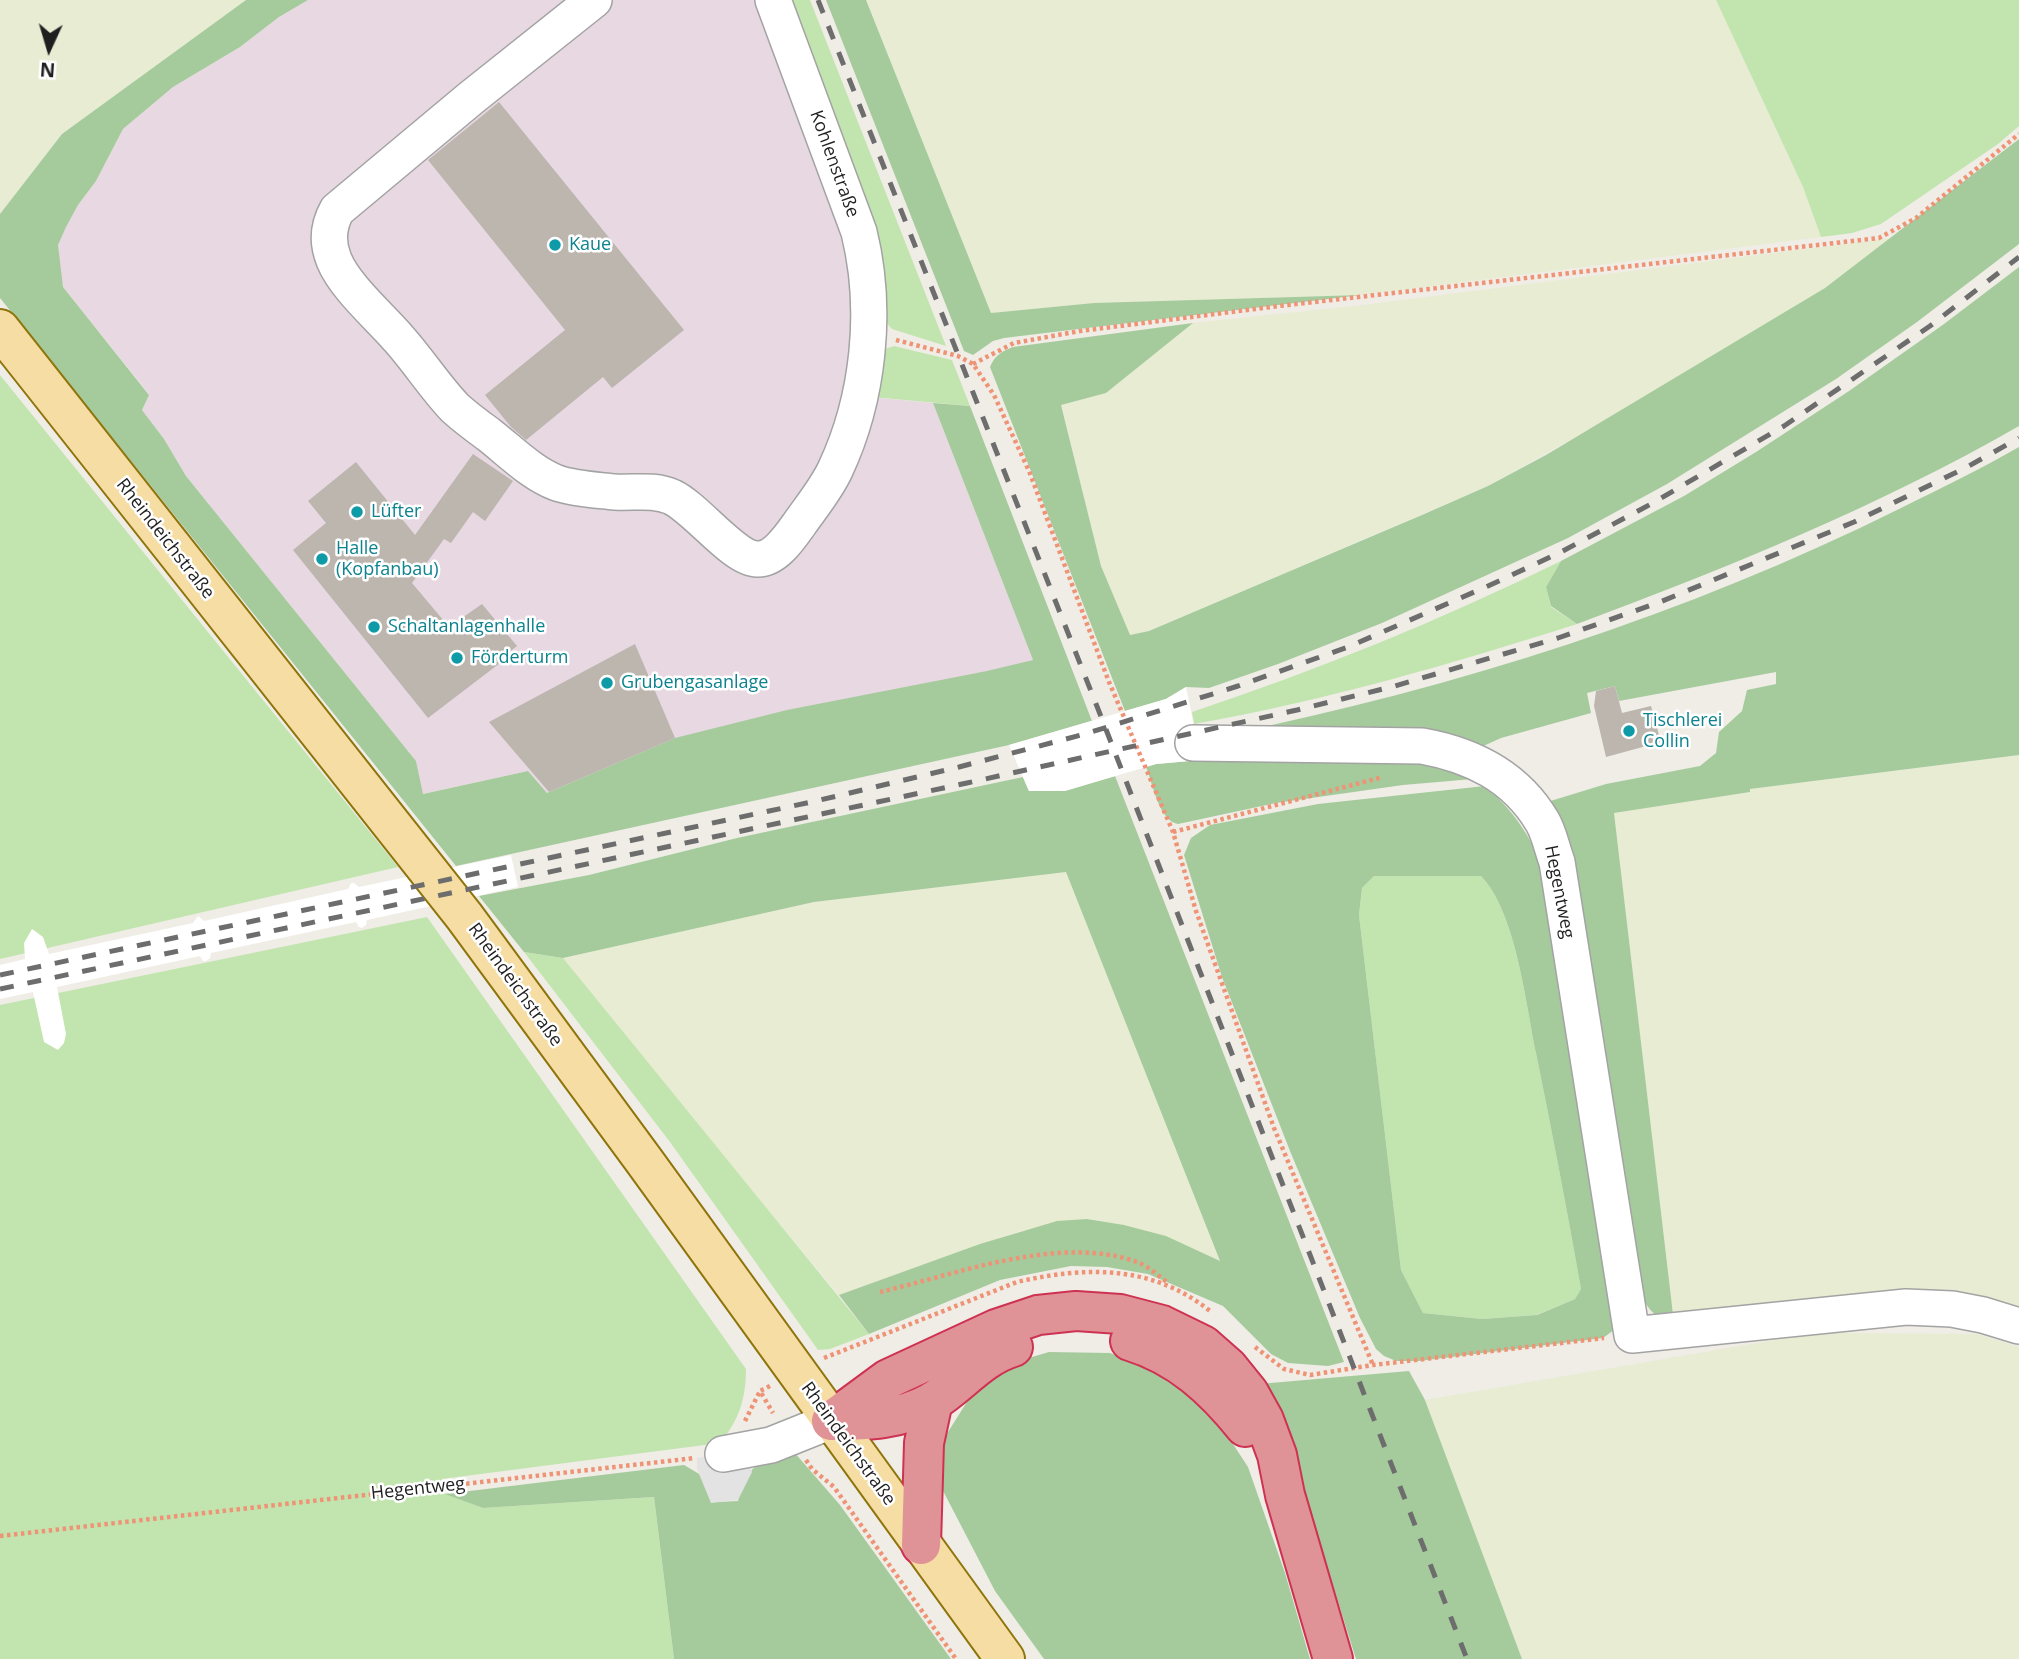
<!DOCTYPE html>
<meta charset="utf-8">
<style>
body{margin:0}
#map{position:relative;width:2019px;height:1659px;overflow:hidden;background:#efede6;font-family:"Open Sans",sans-serif}
canvas{display:block}
.north{position:absolute;left:14px;top:14px;width:70px;height:70px;-webkit-text-stroke:5px #fff;paint-order:stroke;rotate:184deg;font-size:19px;font-weight:700;line-height:28px;text-align:center;color:#1f1f1f}
.north::after{content:'';display:block;margin:auto;width:24px;height:32px;background:#1f1f1f;clip-path:polygon(50% 0,100% 100%,50% 72%,0 100%)}
</style>
<div id="map">
<canvas width="2019" height="1659"></canvas>
<div class="north">N</div>
</div>
<script>
const ctx = document.querySelector('canvas').getContext('2d');
ctx.lineJoin = 'round';
function fillPath(path, color) { ctx.fillStyle = color; ctx.fill(path, 'evenodd'); }
function strokePath(path, color, width, dash) { ctx.strokeStyle = color; ctx.lineWidth = width; ctx.lineCap = dash ? 'butt' : 'round'; ctx.setLineDash(dash || []); ctx.stroke(path); }
function write(font, color, halo, rows, align = 'center') {
  ctx.font = font + ' "Open Sans",sans-serif'; ctx.lineWidth = 5; ctx.setLineDash([]); ctx.textBaseline = 'middle'; ctx.strokeStyle = halo; ctx.fillStyle = color; for (const [text, x, y, turn = 0] of rows) {
    ctx.save(); ctx.translate(x, y); ctx.rotate((+turn || 0) * Math.PI / 180); ctx.textAlign = isNaN(turn) ? turn : align; if (halo) ctx.strokeText(text, 0, 0); ctx.fillText(text, 0, 0); ctx.restore();
  }
}
fillPath(new Path2D(`
 M 308,0 L 761,0 L 852,245 L 857,314 L 849,395 L 933,403 L 1033,660 L 547,793 L 528,771 L 422,794 L 416,761 L 186,476 L 164,439 L 142,410 L 149,394 L 63,287 L 59,267 L 58,245 L 66,226 L 78,205 L 96,181 L 123,129 L 173,87 L 240,47 L 279,17 Z`), '#e7d8e2');
fillPath(new Path2D(`
 M 0,0 L 246,0 L 62,134 L 0,214 Z
 M 866,0 L 1716,0 L 1803,187 L 1821,237 L 1361,295 L 1094,303 L 991,313 Z
 M 1892,238 L 1825,288 L 1611,417 L 1488,486 L 1149,631 L 1129,635 L 1101,566 L 1061,405 L 1106,393 L 1193,323 L 1363,305 Z
 M 2019,755 L 2019,1315 L 1674,1323 L 1614,813 L 1750,792 L 1750,789 Z
 M 1066,872 L 1220,1262 L 1166,1236 L 1124,1225 L 1087,1219 L 1020,1231 L 839,1295 L 640,1057 L 563,958 L 814,902 Z
 M 1816,1333 L 1977,1334 L 2019,1347 L 2019,1659 L 1522,1659 L 1425,1400 Z`), '#e7ecd2');
fillPath(new Path2D(`
 M 783,0 L 810,0 L 946,346 L 892,329 L 881,317 Z
 M 1716,0 L 2019,0 L 2019,126 L 1998,144 L 1881,224 L 1852,233 L 1821,237 L 1803,187 Z
 M 894,346 L 952,360 L 970,406 L 872,397 L 878,362 L 885,349 Z
 M 0,375 L 398,867 L 0,959 Z
 M 1561,561 L 1546,587 L 1551,607 L 1577,624 C 1452,664 1324,701 1194,724 L 1192,712 C 1318,670 1441,620 1561,561 Z
 M 1374,876 L 1481,876 C 1516,912 1526,1004 1536,1053 C 1552,1131 1567,1210 1581,1289 L 1575,1299 L 1536,1315 L 1482,1319 L 1423,1313 L 1401,1270 L 1359,915 L 1362,888 Z
 M 427,917 L 746,1369 C 746,1399 739,1420 720,1443 L 442,1479 L 444,1493 L 483,1508 L 654,1497 L 674,1659 L 0,1659 L 0,1005 Z
 M 524,952 L 563,958 L 869,1334 L 830,1349 L 818,1350 L 670,1142 Z`), '#c2e5af');
fillPath(new Path2D(`
 M 246,0 L 308,0 L 279,17 L 240,47 L 173,87 L 123,129 L 96,181 L 78,205 L 66,227 L 58,245 L 63,287 L 149,395 L 142,410 L 164,439 L 186,476 L 416,761 L 423,794 L 528,771 L 547,793 L 675,738 L 787,710 L 987,671 L 1033,660 L 933,403 L 970,406 L 1092,721 L 1009,745 L 456,866 L 0,298 L 0,214 L 62,134 Z
 M 826,0 L 866,0 L 991,313 L 1094,303 L 1361,295 L 1004,338 L 993,341 L 973,355 L 964,351 Z
 M 2019,139 L 2019,244 L 1917,322 L 1836,379 L 1667,484 L 1568,538 L 1382,623 L 1278,664 L 1209,688 L 1186,687 L 1166,699 L 1125,711 L 990,367 C 995,355 1001,352 1013,347 L 1193,323 L 1106,393 L 1061,405 L 1101,566 L 1130,635 L 1149,631 L 1422,515 L 1488,486 L 1546,455 L 1825,288 Z
 M 2019,267 L 2019,426 C 1878,507 1729,567 1577,624 L 1551,606 L 1546,587 L 1561,561 L 1684,496 L 1756,452 L 1849,391 L 1944,324 Z
 M 2019,447 L 2019,755 L 1750,789 L 1750,792 L 1614,813 L 1674,1323 C 1658,1318 1650,1313 1643,1298 L 1544,803 L 1606,784 L 1700,766 L 1716,753 L 1719,732 L 1742,711 L 1747,690 L 1776,684 L 1776,672 L 1619,701 L 1615,686 L 1587,693 L 1591,713 L 1501,738 L 1479,748 L 1220,736 C 1456,688 1686,615 1901,508 C 1941,488 1981,469 2019,447 Z
 M 1366,755 L 1439,765 L 1473,779 L 1403,785 L 1276,803 L 1178,824 C 1159,821 1153,784 1146,767 L 1156,764 L 1201,760 Z
 M 1115,776 L 1344,1362 L 1328,1366 L 1288,1363 L 1271,1354 L 1223,1306 L 1148,1274 L 1107,1267 L 1071,1266 L 1000,1280 L 869,1334 L 839,1295 L 980,1244 L 1057,1221 L 1087,1219 L 1124,1225 L 1166,1236 L 1220,1261 L 1066,872 L 814,902 L 563,958 L 524,952 L 479,896 L 589,875 L 737,838 L 1023,777 L 1029,791 L 1064,791 Z
 M 1485,786 C 1513,810 1531,836 1544,871 L 1618,1327 L 1603,1338 L 1419,1361 L 1396,1361 L 1384,1356 L 1376,1349 L 1360,1318 L 1290,1151 L 1222,977 L 1184,855 L 1191,838 L 1210,825 L 1318,804 ZM 1374,876 L 1481,876 C 1516,912 1526,1004 1536,1053 C 1552,1131 1567,1210 1581,1289 L 1575,1299 L 1537,1315 L 1482,1319 L 1423,1313 L 1401,1270 L 1359,915 L 1362,888 Z
 M 1049,1352 L 1110,1353 L 1163,1373 L 1218,1421 L 1248,1467 L 1285,1573 L 1310,1659 L 1044,1659 L 995,1591 L 940,1485 L 938,1456 L 948,1432 L 980,1381 L 1005,1365 Z
 M 1409,1371 L 1425,1400 L 1522,1659 L 1356,1659 L 1279,1413 L 1259,1384 Z
 M 794,1452 L 840,1505 L 951,1659 L 674,1659 L 654,1497 L 483,1508 L 445,1494 L 684,1465 L 706,1478 L 719,1502 L 738,1501 C 745,1468 761,1456 794,1452 Z`), '#a5cb9d');
fillPath(new Path2D(`
 M 745,1450 L 752,1472 L 738,1500 L 711,1503 L 697,1469 L 697,1458 Z`), '#e3e3e3');
fillPath(new Path2D(`
 M 1186,687 L 1201,760 L 1156,764 L 1065,791 L 1029,791 L 1009,745 L 1166,699 Z
 M 511,855 L 518,887 L 367,920 L 366,925 L 362,928 L 359,927 L 356,922 L 211,953 L 210,958 L 206,961 L 203,961 L 200,956 L 57,987 L 66,1034 L 64,1043 L 58,1050 L 44,1042 L 33,992 L 0,999 L 0,965 L 25,959 L 24,943 L 32,929 L 43,937 L 49,954 L 193,923 L 198,916 L 204,921 L 348,889 L 351,883 L 354,883 L 359,887 Z`), '#fff');
fillPath(new Path2D(`
 M 499,102 L 684,330 L 612,388 L 603,377 L 526,440 L 511,427 L 485,395 L 565,330 L 428,160 Z
 M 473,454 L 513,481 L 485,521 L 473,512 L 451,543 L 444,539 L 412,583 L 449,627 L 482,604 L 517,646 L 498,661 L 500,663 L 428,718 L 293,550 L 326,523 L 308,501 L 356,462 L 415,535 Z
 M 635,644 L 675,738 L 549,792 L 489,722 Z
 M 1615,686 L 1622,713 L 1651,706 L 1661,742 L 1606,757 L 1594,706 L 1596,691 Z`), '#bcb6af');
const minor = new Path2D(`
 M 594,0 L 471,98 L 337,210 C 328,226 327,243 334,260 C 345,287 379,316 398,338 C 418,360 434,386 455,408 C 465,417 477,426 488,434 C 510,451 531,473 557,483 C 574,489 597,490 615,492 C 635,493 654,489 672,497 C 697,509 734,559 757,559 C 775,560 790,537 800,523 C 812,506 826,489 835,470 C 869,398 878,309 859,232 L 773,0
 M 1193,743 L 1422,746 C 1472,755 1515,776 1542,821 C 1549,832 1552,849 1557,862 L 1632,1335 L 1906,1307 L 1952,1309 L 1983,1315 L 2019,1326
 M 723,1454 L 771,1445 L 831,1421`);
const major = new Path2D(`
 M 0,329 L 464,916 L 645,1162 L 1005,1659`);
const highway = new Path2D(`
 M 1130,1341 C 1179,1356 1214,1388 1245,1427
 M 831,1421 L 888,1379 L 996,1329 L 1038,1315 L 1076,1311 L 1120,1314 L 1162,1325 L 1203,1345 L 1228,1367 L 1249,1393 L 1264,1420 L 1277,1455 L 1285,1495 L 1333,1659
 M 831,1421 C 867,1421 899,1420 932,1402 C 960,1385 980,1357 1013,1347
 M 921,1545 L 924,1443 L 933,1401`);
strokePath(minor, '#a3a3a3', 38);
strokePath(major, '#8e740b', 42);
strokePath(highway, '#ce3252', 42);
strokePath(new Path2D(`
 M 896,340 L 958,356 L 973,364 L 994,395 L 1029,471 L 1109,682 L 1173,832 L 1196,911 L 1274,1128 L 1373,1365
 M 973,364 L 1014,343 L 1080,331 L 1279,306 L 1879,238 L 1916,218 L 2019,134
 M 1173,832 L 1383,777
 M 880,1292 C 958,1274 1060,1234 1137,1262 C 1148,1266 1159,1276 1168,1283
 M 1255,1347 L 1284,1369 L 1310,1375 L 1373,1365 L 1604,1338
 M 824,1358 L 1017,1282 C 1086,1266 1153,1265 1210,1311
 M 770,1386 L 760,1391 L 773,1413
 M 745,1421 L 760,1391
 M 806,1460 L 812,1469 L 834,1487 L 956,1659
 M 0,1536 L 695,1458`), '#ef9376', 4.5, [3.5, 3.5]);
strokePath(minor, '#fff', 35);
strokePath(major, '#f5dda4', 38);
strokePath(highway, '#e09397', 38);
strokePath(new Path2D(`
 M 818,0 L 1100,714 L 1467,1659
 M 0,975 L 816,801 L 959,767 L 1085,734 L 1238,686 L 1348,647 L 1488,586 L 1559,553 L 1651,504 L 1784,426 L 1930,326 L 2019,257
 M 0,989 L 967,783 L 1297,710 L 1395,686 L 1558,638 L 1660,602 L 1854,522 L 1967,467 L 2019,438`), '#6d6d6d', 5, [14, 14]);
for (const [x, y, r, color] of [
 [555,245,7,"#0f9aa8"],
 [357,512,7,"#0f9aa8"],
 [322,559,7,"#0f9aa8"],
 [374,627,7,"#0f9aa8"],
 [457,658,7,"#0f9aa8"],
 [607,683,7,"#0f9aa8"],
 [1629,731,7,"#0f9aa8"]
]) { const dot = new Path2D(); dot.arc(x, y, r, 0, 2 * Math.PI); ctx.fillStyle = color; ctx.fill(dot); strokePath(dot, '#fff', 2.5); }
write('18px', '#1f1f1f', '#fff', [
 ["Kohlenstraße",834,164,70],
 ["Rheindeichstraße",165,539,52],
 ["Hegentweg",1559,892,79],
 ["Rheindeichstraße",515,985,54],
 ["Rheindeichstraße",848,1444,54],
 ["Hegentweg",418,1489,-6]
]);
write('18px', '#0d838f', '#fff', [
 ["Kaue",569,245],
 ["Lüfter",371,512],
 ["Halle",336,549],
 ["(Kopfanbau)",336,570],
 ["Schaltanlagenhalle",388,627],
 ["Förderturm",471,658],
 ["Grubengasanlage",621,683],
 ["Tischlerei",1643,721],
 ["Collin",1643,742]
], 'left');
</script>
